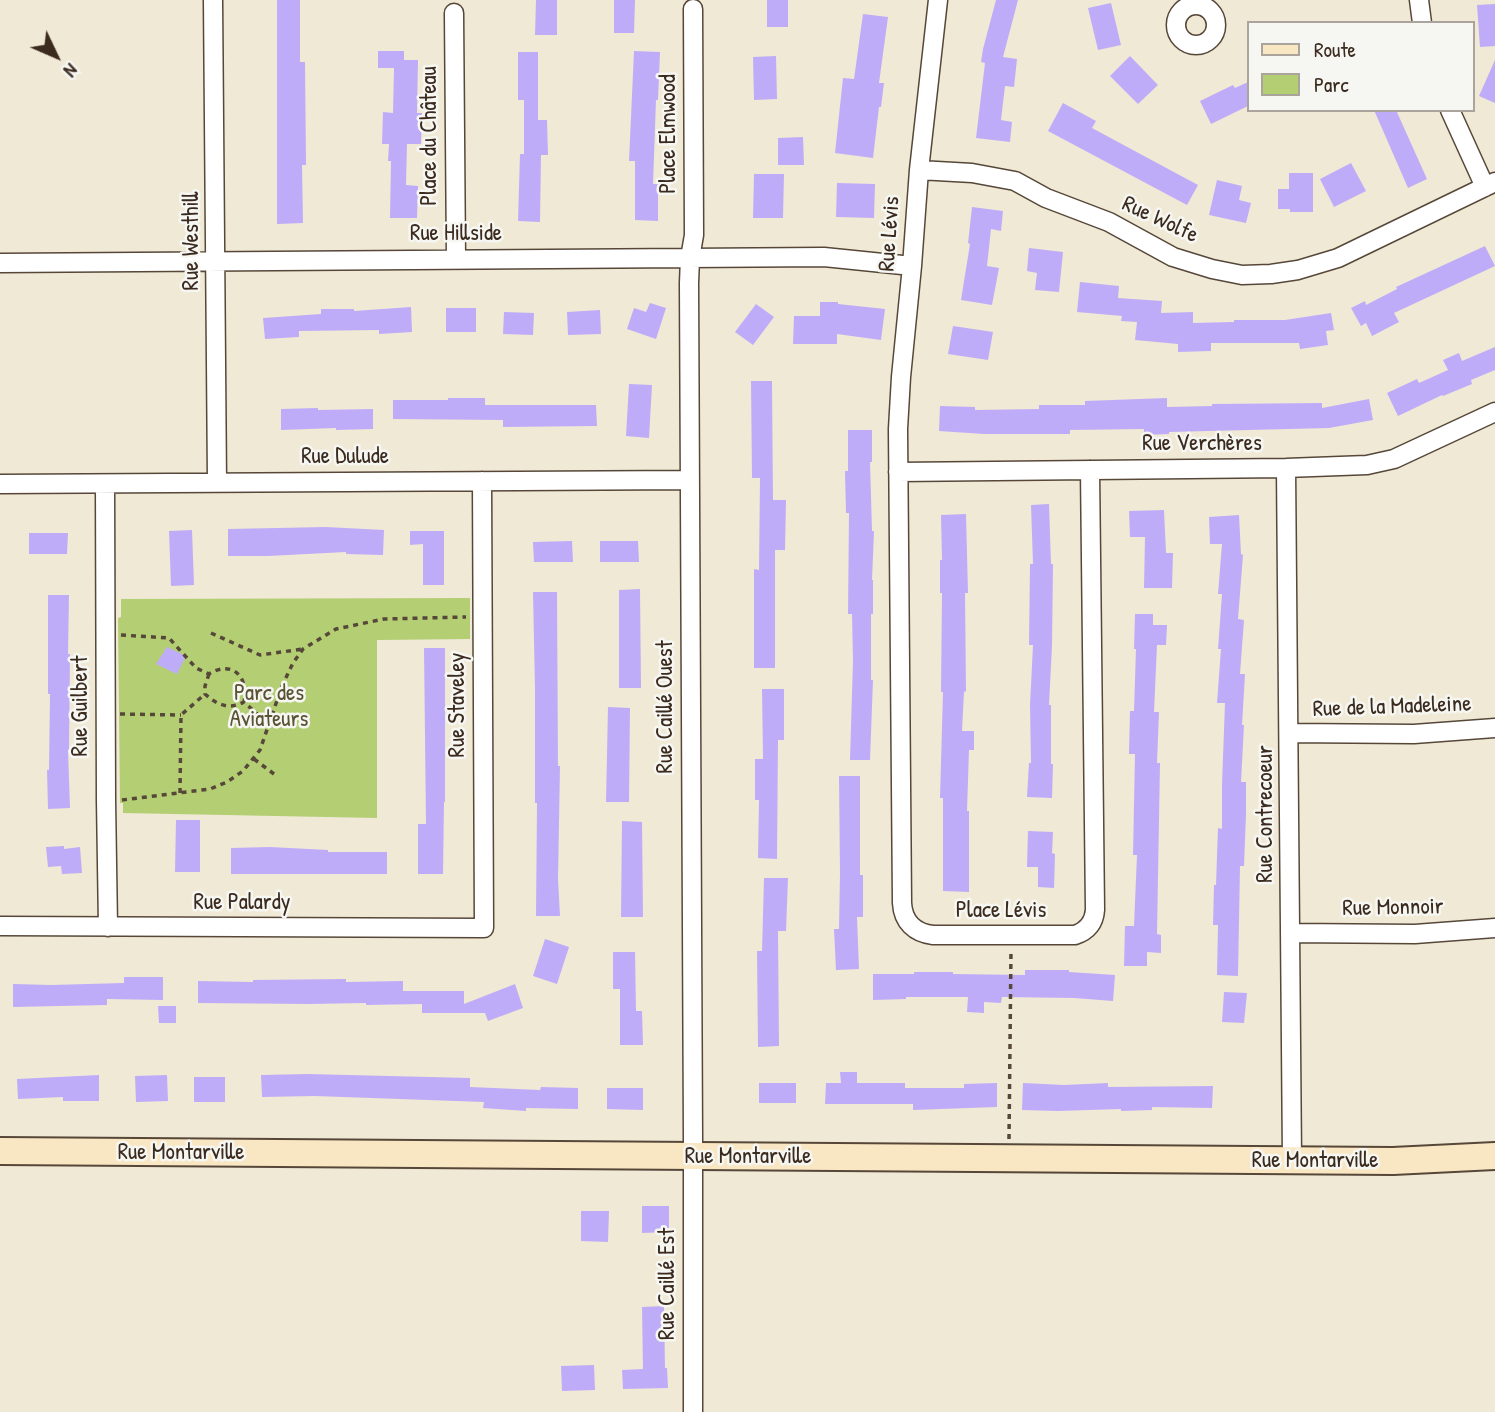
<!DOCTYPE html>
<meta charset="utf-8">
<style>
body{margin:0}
#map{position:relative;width:1495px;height:1412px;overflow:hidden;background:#f0e9d5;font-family:"Patrick Hand",sans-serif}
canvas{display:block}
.legend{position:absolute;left:1247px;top:21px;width:228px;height:91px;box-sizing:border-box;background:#f6f6f2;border:2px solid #aba49d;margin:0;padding:9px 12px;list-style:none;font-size:21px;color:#3b2a1e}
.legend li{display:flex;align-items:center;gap:14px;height:35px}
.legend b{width:35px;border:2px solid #aba49d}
.north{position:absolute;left:21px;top:21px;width:70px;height:70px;-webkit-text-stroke:5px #f6f6f2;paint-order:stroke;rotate:134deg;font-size:19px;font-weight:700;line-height:28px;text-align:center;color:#3b2a1e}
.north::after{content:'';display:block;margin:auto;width:24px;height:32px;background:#3b2a1e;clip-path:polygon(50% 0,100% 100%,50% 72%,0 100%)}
</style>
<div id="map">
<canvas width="1495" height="1412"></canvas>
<ul class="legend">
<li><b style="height:9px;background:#f9e7c3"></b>Route</li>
<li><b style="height:19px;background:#b4ce74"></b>Parc</li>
</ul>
<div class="north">N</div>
</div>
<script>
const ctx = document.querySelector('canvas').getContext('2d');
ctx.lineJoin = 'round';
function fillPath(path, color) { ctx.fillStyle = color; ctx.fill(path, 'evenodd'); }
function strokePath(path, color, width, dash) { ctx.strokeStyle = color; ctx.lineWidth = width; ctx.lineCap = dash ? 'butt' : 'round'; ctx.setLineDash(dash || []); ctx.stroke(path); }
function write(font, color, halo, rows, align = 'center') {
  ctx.font = font + ' "Patrick Hand",sans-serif'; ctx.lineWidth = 5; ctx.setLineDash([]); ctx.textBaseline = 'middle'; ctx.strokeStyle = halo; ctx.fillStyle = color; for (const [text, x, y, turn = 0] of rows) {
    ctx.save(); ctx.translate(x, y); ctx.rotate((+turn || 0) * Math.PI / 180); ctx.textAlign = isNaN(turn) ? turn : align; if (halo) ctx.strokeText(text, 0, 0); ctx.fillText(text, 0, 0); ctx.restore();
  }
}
fillPath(new Path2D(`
 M 470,598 L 470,639 L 377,640 L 377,818 L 123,813 L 123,803 L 120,803 L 118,618 L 121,617 L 121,599 Z`), '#b4ce74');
fillPath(new Path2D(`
 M 277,0 L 300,0 L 300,62 L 305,62 L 306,165 L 302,165 L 303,223 L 277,224 Z
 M 536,0 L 557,0 L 557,35 L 535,35 Z
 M 614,0 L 635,0 L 634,33 L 614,33 Z
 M 767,0 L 788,0 L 788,27 L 767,27 Z
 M 996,0 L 1018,0 L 1003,57 L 1017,59 L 1014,87 L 1005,86 L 1001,120 L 1012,122 L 1010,142 L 976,138 L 985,63 L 981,62 L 983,49 Z
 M 1111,3 L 1121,45 L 1098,50 L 1088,8 Z
 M 1495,4 L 1495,46 L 1480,47 L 1477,5 Z
 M 863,14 L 888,17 L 879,83 L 884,83 L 881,107 L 879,107 L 873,158 L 835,153 L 843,78 L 854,79 Z
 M 378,51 L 404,51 L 404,60 L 418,60 L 417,113 L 422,113 L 421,144 L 407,144 L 406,185 L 418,186 L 417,218 L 390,218 L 391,161 L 388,161 L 389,144 L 382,144 L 383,112 L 393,113 L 394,68 L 378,68 Z
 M 634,51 L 660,52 L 658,100 L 656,100 L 653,184 L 658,184 L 658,221 L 635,220 L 635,161 L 629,161 Z
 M 518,52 L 538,52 L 538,120 L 547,120 L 548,155 L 541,155 L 540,222 L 518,221 L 520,154 L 524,154 L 524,100 L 518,100 Z
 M 776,56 L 777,99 L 754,100 L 753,57 Z
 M 1130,56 L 1158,85 L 1138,104 L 1110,76 Z
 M 1495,60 L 1495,103 L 1479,96 Z
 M 1248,82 L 1248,106 L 1211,124 L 1200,101 L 1233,85 L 1235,88 Z
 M 1063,103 L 1096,121 L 1092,128 L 1198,185 L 1187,205 L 1048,131 Z
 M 1374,110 L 1396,110 L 1427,179 L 1408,188 Z
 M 803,137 L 804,165 L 778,165 L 778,138 Z
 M 1351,163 L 1366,191 L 1334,207 L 1320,179 Z
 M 1289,173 L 1313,173 L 1313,212 L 1290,212 L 1290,209 L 1278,209 L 1278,189 L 1289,189 Z
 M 754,174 L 784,174 L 783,218 L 753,218 Z
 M 1217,180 L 1242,186 L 1239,200 L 1251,203 L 1246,223 L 1209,215 Z
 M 837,183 L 875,184 L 874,218 L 836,217 Z
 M 972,207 L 1003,211 L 1001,231 L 991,229 L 987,266 L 999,268 L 992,305 L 961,300 L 970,244 L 968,243 Z
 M 1485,246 L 1495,266 L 1394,313 L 1399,322 L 1372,336 L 1366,323 L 1361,326 L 1351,308 L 1365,301 L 1366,305 L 1397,289 L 1396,287 Z
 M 1029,248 L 1063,252 L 1059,292 L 1035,290 L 1037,273 L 1027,271 Z
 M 1080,282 L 1119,286 L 1118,298 L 1162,301 L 1161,313 L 1193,312 L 1193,323 L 1234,322 L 1234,320 L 1285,320 L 1331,313 L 1334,330 L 1326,331 L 1328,345 L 1300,349 L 1299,343 L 1211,343 L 1211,351 L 1178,352 L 1178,344 L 1135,340 L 1137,322 L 1121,321 L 1122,316 L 1077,312 Z
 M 820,302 L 838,302 L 838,304 L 885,309 L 881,340 L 837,334 L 837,344 L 793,344 L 794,316 L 820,316 Z
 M 650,303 L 666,308 L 656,339 L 627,329 L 634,308 L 646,312 Z
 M 756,304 L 774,317 L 753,345 L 735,332 Z
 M 411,307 L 412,332 L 379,334 L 379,330 L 299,331 L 299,337 L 265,339 L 263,318 L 321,314 L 321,309 L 354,309 L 354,311 Z
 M 446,308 L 476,308 L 476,332 L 446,332 Z
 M 600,310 L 601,334 L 568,335 L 567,312 Z
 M 504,312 L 534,313 L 533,335 L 503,334 Z
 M 953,326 L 993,332 L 988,360 L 948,354 Z
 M 1495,347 L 1495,370 L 1471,380 L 1472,384 L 1443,396 L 1442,395 L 1398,416 L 1387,393 L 1417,379 L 1419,383 L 1448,370 L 1443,360 L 1459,353 L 1462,361 Z
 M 751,381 L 772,381 L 773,500 L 786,500 L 785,550 L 775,550 L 775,668 L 754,668 L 754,569 L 759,570 L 760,478 L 752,478 Z
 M 629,384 L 652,385 L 649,438 L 626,436 Z
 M 448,398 L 485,398 L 485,405 L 596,405 L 597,426 L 503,427 L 503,420 L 393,419 L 393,400 L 448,400 Z
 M 1167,398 L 1167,407 L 1212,406 L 1212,404 L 1322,403 L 1322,408 L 1369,399 L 1373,420 L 1329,428 L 1169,432 L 1169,434 L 1144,435 L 1144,429 L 1070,430 L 1070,434 L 984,434 L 939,431 L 940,406 L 975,407 L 975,410 L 1039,409 L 1039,405 L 1085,405 L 1085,401 Z
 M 318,408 L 318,410 L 373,409 L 373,429 L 336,430 L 336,428 L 281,430 L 281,409 Z
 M 848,430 L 872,430 L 872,462 L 870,462 L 872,531 L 874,531 L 872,580 L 873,580 L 873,614 L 871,614 L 871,680 L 873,680 L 870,760 L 850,760 L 853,661 L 852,614 L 848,614 L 849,513 L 846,513 L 845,471 L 848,471 Z
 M 1049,504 L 1051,564 L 1053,564 L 1052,646 L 1049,705 L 1051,705 L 1051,764 L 1053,764 L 1052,798 L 1027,797 L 1029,763 L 1031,763 L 1030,705 L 1033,645 L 1029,645 L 1030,564 L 1033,564 L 1031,505 Z
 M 1164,510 L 1166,553 L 1173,553 L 1172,588 L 1144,588 L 1145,537 L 1130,537 L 1129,511 Z
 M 966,514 L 968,593 L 965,593 L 966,691 L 964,692 L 962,731 L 974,731 L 974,750 L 969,750 L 967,811 L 969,811 L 969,892 L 943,891 L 943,798 L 940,798 L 943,692 L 941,692 L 942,593 L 940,593 L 940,560 L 942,560 L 941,515 Z
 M 1239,515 L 1241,554 L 1243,555 L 1238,619 L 1244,620 L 1240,674 L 1245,674 L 1242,725 L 1244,725 L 1241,782 L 1246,782 L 1246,814 L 1244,866 L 1240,866 L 1238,976 L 1217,975 L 1218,925 L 1213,925 L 1214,885 L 1216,885 L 1218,828 L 1222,829 L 1222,784 L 1225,703 L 1217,703 L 1221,649 L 1218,649 L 1222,594 L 1218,594 L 1222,544 L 1210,544 L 1209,517 Z
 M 326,527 L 384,530 L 383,555 L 346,554 L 346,552 L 268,556 L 228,556 L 228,529 Z
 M 192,530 L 194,585 L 171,586 L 169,531 Z
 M 410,531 L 444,531 L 444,585 L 423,585 L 423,544 L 410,545 Z
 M 29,533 L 68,533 L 67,554 L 29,554 Z
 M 572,541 L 573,562 L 534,562 L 533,542 Z
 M 600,541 L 638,541 L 639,562 L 600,562 Z
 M 640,589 L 641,688 L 619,688 L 619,590 Z
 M 533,592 L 557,592 L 558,766 L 560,766 L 558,879 L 560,916 L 536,916 L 537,803 L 535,803 L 535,689 Z
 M 48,595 L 69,595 L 68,654 L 70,654 L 69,750 L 68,750 L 70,808 L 48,809 L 47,770 L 49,770 L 50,694 L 48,694 Z
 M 1135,614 L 1153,614 L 1153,625 L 1167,625 L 1166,645 L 1157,645 L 1154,712 L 1159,712 L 1157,763 L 1160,763 L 1157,934 L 1161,935 L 1161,953 L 1147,952 L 1147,966 L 1124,966 L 1125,926 L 1134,926 L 1137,855 L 1133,855 L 1135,754 L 1129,754 L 1130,711 L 1134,711 L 1136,649 L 1134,649 Z
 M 167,647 L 186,656 L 177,674 L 156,664 Z
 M 424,648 L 445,648 L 445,802 L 444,802 L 443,874 L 418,874 L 418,824 L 426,824 Z
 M 762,689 L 784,689 L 784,740 L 778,740 L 777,859 L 758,858 L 759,800 L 755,800 L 755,759 L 763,759 Z
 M 608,707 L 630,708 L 629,802 L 606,802 Z
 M 839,776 L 860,776 L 860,875 L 863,875 L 863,917 L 857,917 L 859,969 L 836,970 L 834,929 L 839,929 L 840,874 Z
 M 176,820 L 200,820 L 200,872 L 175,872 Z
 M 622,821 L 642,822 L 643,917 L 621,917 Z
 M 1028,831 L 1053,832 L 1052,853 L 1055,854 L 1054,888 L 1038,887 L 1038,867 L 1027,867 Z
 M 64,846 L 64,849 L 80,847 L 82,873 L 62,874 L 61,866 L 48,867 L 46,847 Z
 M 270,847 L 328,850 L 328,852 L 387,852 L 387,874 L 231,874 L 231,848 Z
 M 764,878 L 788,878 L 786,931 L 778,931 L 779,1046 L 758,1047 L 757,951 L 762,951 Z
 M 545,939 L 569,947 L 557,984 L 533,976 Z
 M 613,952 L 635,952 L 636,1011 L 642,1011 L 643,1045 L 620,1045 L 620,989 L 613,989 Z
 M 1025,970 L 1069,970 L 1069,972 L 1115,975 L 1113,1001 L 1074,998 L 1002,997 L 1001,1003 L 984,1002 L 984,1013 L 967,1012 L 968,997 L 906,997 L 906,999 L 873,1000 L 873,974 L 914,974 L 914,972 L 953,972 L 953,974 L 1025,975 Z
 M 124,977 L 163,977 L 163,1000 L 107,999 L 107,1005 L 13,1007 L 13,984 L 51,985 L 124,983 Z
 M 346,979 L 346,982 L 403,981 L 403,991 L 464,991 L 464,1004 L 515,984 L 523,1008 L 488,1021 L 485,1013 L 422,1013 L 422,1004 L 366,1005 L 366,1003 L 309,1004 L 198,1003 L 198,981 L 253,982 L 253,980 Z
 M 1224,992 L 1247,993 L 1244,1023 L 1222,1022 Z
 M 158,1006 L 176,1006 L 176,1023 L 159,1023 Z
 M 840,1072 L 857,1072 L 857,1083 L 905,1083 L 905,1088 L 964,1088 L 964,1084 L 997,1083 L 997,1107 L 913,1110 L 913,1104 L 825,1104 L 826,1083 L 841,1083 Z
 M 308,1074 L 470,1078 L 470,1087 L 540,1090 L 541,1087 L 578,1088 L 578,1109 L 526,1108 L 526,1111 L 483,1108 L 484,1102 L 315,1096 L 262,1097 L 261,1075 Z
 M 99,1075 L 99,1101 L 63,1101 L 63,1097 L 18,1099 L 17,1079 Z
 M 167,1075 L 168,1101 L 136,1102 L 135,1076 Z
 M 194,1077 L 225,1077 L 225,1102 L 194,1102 Z
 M 759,1083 L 796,1083 L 796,1103 L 759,1103 Z
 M 1023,1083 L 1064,1085 L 1108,1083 L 1108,1087 L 1213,1086 L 1212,1108 L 1152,1107 L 1152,1110 L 1121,1111 L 1121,1109 L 1058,1111 L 1022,1110 Z
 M 607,1088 L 643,1088 L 643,1110 L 607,1109 Z
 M 642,1206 L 669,1206 L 669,1232 L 642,1233 Z
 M 581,1211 L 609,1211 L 608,1242 L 581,1241 Z
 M 664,1306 L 665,1368 L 667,1368 L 668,1388 L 623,1389 L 622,1370 L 643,1369 L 642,1307 Z
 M 594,1365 L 595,1390 L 562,1391 L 561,1366 Z`), '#bfacf9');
const street = new Path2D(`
 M 213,0 L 217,482
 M 938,0 L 919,170 L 912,266 L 901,377 L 898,429 L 902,903 C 903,922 915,933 933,935 L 1075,935 C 1087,931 1094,923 1095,910 L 1090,470
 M 1419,0 L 1422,23
 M1176 25a20 20 0 1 1 40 0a20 20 0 1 1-40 0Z
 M 454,13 L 456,259
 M 1450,110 L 1485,187
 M 919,170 L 972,173 L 1015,181 L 1046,198 L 1109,222 L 1173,257 L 1212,269 L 1242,275 L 1271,274 L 1298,270 L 1338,258 L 1495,182
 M 0,263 L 824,257 L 912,266
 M 1286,468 L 1292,1160
 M 898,472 L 1286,468 L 1367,465 L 1394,459 L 1495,412
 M 0,484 L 689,480
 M 105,484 L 106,800 L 108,927
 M 1289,733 L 1414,734 L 1495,728
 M 0,926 L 484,928 L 482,481
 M 1291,933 L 1415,934 L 1495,928
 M 693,1412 L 693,1138 L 689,283 L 690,258 L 694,235 L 693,9`);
const secondary = new Path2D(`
 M 0,1151 L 1393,1161 L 1495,1156`);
strokePath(street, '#564739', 21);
strokePath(secondary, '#564739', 30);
strokePath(new Path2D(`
 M 211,633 L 260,655 L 303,649
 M 121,635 L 169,638 L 196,668 L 209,674 C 233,659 249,678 244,702 L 268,724
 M 209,674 L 205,686 L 205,694 C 217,705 229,710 244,702
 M 120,714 L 181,715
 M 254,759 L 274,774
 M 180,793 L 181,715 L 205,694
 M 122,800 L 210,789 L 227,782 L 243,771 L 260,750 L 282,686 L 293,663 L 303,649 L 336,629 L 384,619 L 466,617
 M 1009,1139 L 1011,951`), '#564739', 3.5, [5, 5]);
strokePath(street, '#fff', 18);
strokePath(secondary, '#f9e7c3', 26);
write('23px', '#3b2a1e', '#f6f6f2', [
 ["Place Elmwood",669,134,-90],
 ["Place du Château",430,136,-90],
 ["Rue Wolfe",1160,220,25],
 ["Rue Hillside",456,234],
 ["Rue Lévis",890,234,-86],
 ["Rue Westhill",192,241,-90],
 ["Rue Verchères",1202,444],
 ["Rue Dulude",345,457],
 ["Rue Staveley",458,705,-90],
 ["Rue Guilbert",81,706,-90],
 ["Rue Caillé Ouest",666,707,-90],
 ["Rue de la Madeleine",1392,707,-2],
 ["Rue Contrecoeur",1266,814,-90],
 ["Rue Palardy",242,903],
 ["Rue Monnoir",1393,908,-1],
 ["Place Lévis",1001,911],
 ["Rue Montarville",181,1153],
 ["Rue Montarville",748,1157],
 ["Rue Montarville",1315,1161],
 ["Rue Caillé Est",668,1284,-90]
]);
write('23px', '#595334', '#f6f6f2', [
 ["Parc des",269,694],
 ["Aviateurs",269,720]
]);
</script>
